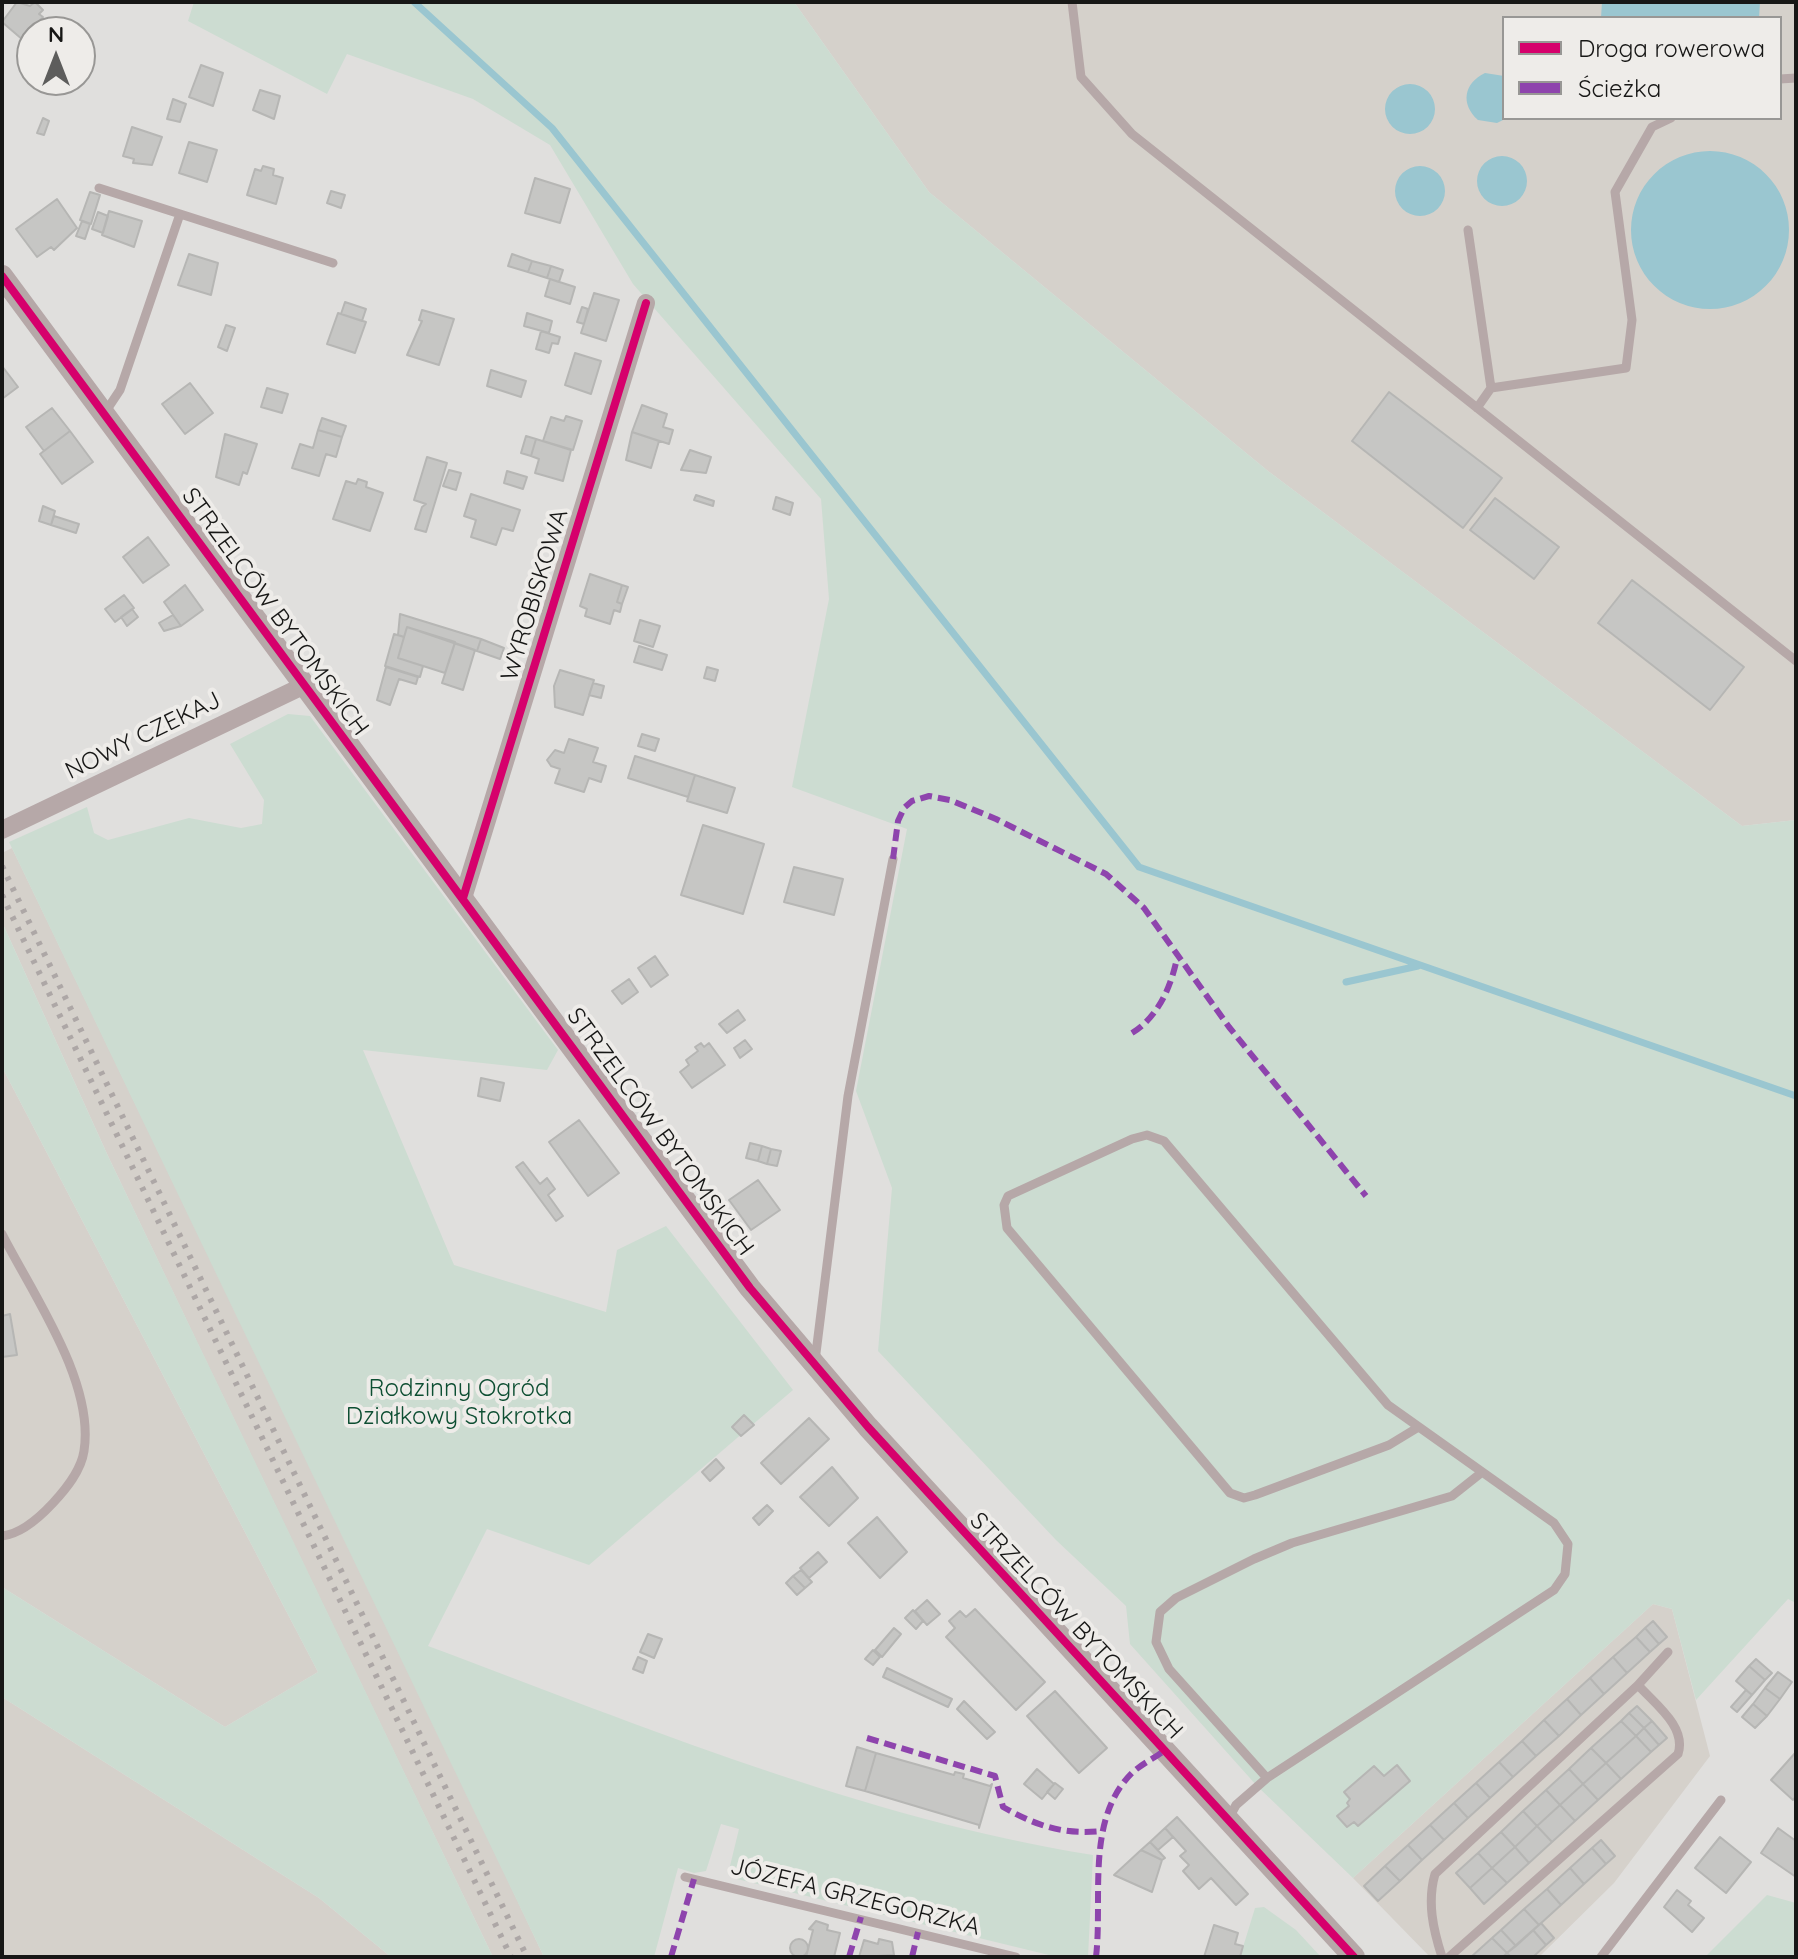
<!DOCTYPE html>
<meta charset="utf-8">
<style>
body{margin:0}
#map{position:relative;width:1798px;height:1959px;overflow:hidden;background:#e0dfdd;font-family:Quicksand,sans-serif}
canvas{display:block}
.frame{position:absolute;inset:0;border:4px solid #171716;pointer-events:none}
.legend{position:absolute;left:1502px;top:16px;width:280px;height:104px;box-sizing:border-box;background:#eeece9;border:2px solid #989795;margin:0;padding:10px 14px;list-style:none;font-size:24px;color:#171716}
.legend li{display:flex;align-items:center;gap:16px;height:40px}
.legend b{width:40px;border:2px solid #989795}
.north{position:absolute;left:16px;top:16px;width:80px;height:80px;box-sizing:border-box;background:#eeece9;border:2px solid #989795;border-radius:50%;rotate:0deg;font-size:22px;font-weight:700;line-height:32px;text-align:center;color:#171716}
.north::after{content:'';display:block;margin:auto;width:28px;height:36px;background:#5d5d5c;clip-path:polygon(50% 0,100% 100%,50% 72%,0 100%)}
</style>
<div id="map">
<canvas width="1798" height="1959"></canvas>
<div class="frame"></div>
<ul class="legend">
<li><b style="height:10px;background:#d6006c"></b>Droga rowerowa</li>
<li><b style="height:10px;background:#8e44ad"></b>Ścieżka</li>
</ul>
<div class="north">N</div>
</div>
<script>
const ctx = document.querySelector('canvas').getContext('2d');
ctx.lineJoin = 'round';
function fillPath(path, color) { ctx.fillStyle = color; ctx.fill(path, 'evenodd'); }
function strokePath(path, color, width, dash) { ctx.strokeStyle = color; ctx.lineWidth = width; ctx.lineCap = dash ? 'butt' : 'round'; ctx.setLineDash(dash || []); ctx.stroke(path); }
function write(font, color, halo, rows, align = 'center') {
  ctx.font = font + ' Quicksand,sans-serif'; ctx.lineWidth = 8; ctx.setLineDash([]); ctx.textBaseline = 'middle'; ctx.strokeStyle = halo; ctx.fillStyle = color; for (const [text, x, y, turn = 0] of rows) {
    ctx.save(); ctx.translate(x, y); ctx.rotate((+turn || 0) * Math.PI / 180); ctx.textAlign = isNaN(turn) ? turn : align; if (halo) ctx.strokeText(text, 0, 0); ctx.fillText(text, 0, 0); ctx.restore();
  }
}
fillPath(new Path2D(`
 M 794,2 L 1796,2 L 1796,820 L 1742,826 L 1268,471 L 929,192 ZM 1504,18 L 1780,18 L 1780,118 L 1504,118 Z
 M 12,848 L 407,1666 L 544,1957 L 493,1957 L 298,1553 L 108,1156 L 2,922 L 2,853 Z
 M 2,1067 L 318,1672 L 225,1727 L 2,1587 Z
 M 1653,1604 L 1672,1609 L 1710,1756 L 1614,1883 L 1539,1957 L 1430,1957 L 1353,1878 Z
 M 2,1697 L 319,1898 L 391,1957 L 2,1957 Z`), '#d5d1cb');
fillPath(new Path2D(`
 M 194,2 L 794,2 L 929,192 L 1268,471 L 1742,826 L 1796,820 L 1796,1603 L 1788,1599 L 1696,1700 L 1672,1609 L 1653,1604 L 1353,1878 L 1257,1786 L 1130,1644 L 1126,1606 L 1056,1540 L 878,1351 L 892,1188 L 856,1091 L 907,829 L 792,787 L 829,599 L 821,499 L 633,284 L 550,145 L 473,99 L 347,54 L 327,94 L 188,21 Z
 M 288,714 L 310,716 L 558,1050 L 547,1070 L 363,1050 L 454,1265 L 606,1312 L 617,1250 L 666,1226 L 793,1390 L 589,1565 L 487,1529 L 428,1646 C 645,1727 863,1818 1093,1855 L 1088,1957 L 1057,1957 L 737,1879 L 729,1870 L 739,1829 L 721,1824 L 706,1871 L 694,1873 L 678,1868 L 654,1957 L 544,1957 L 9,842 L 87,807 L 94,833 L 108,840 L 189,818 L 241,828 L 262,824 L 264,800 L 230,744 Z
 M 2,922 L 108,1156 L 493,1957 L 391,1957 L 319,1898 L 2,1697 L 2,1587 L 225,1727 L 318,1672 L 2,1067 Z
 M 1767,1895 L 1796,1903 L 1796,1957 L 1705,1957 Z
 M 1264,1907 L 1296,1930 L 1321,1957 L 1240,1957 L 1255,1908 Z`), '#ccdcd1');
fillPath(new Path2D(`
 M 1602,2 L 1760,2 L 1759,18 L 1601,18 Z
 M 1485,73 L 1504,76 L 1507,118 L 1497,123 L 1478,120 C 1460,104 1464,83 1485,73 Z
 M1385 109a25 25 0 1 1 50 0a25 25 0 1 1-50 0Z
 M1631 230a79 79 0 1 1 158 0a79 79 0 1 1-158 0Z
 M1477 181a25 25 0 1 1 50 0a25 25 0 1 1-50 0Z
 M1395 191a25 25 0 1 1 50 0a25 25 0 1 1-50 0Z`), '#9ac6d0');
strokePath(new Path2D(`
 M 414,2 L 552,128 L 1139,867 L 1796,1096
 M 1346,982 L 1418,966`), '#9ac6d0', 7);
const building = new Path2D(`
 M 17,2 L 30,6 L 35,2 L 43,10 L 39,14 L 43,17 L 23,40 L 2,22 Z
 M 201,65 L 223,73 L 213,106 L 189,97 Z
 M 260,90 L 280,96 L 274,119 L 253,110 Z
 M 173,99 L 186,104 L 180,122 L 167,119 Z
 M 43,118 L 49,121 L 44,135 L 37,133 Z
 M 132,127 L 162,137 L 152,165 L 133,163 L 134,159 L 123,156 Z
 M 189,142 L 217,150 L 207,182 L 179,173 Z
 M 263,166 L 274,169 L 273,175 L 283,178 L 276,204 L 247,195 L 255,169 L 261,171 Z
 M 535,178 L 570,189 L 560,223 L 525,213 Z
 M 331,191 L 345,195 L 341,208 L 327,203 Z
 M 90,192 L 100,195 L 91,224 L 80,220 Z
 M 57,199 L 77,228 L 54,250 L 51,247 L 37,257 L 16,229 Z
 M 109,211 L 142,221 L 134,247 L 102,235 Z
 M 98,212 L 108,216 L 103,233 L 92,229 Z
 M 82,221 L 90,224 L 85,239 L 76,236 Z
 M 189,254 L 218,263 L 211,295 L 178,285 Z
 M 512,254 L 532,261 L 528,272 L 508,266 Z
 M 532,261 L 551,266 L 547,278 L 528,272 Z
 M 551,266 L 563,270 L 559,282 L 547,278 Z
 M 550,279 L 575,287 L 570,304 L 545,296 Z
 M 594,293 L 619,300 L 606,341 L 581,333 Z
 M 345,302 L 366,309 L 362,321 L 341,314 Z
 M 582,307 L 588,309 L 584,324 L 577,322 Z
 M 422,310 L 454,319 L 439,365 L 407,355 L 422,321 L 419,320 Z
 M 338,313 L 366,322 L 355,353 L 327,344 Z
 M 527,313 L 552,321 L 549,333 L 524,326 Z
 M 226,325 L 235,328 L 227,351 L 218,347 Z
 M 541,331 L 560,337 L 558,344 L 552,343 L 549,353 L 536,349 Z
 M 575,353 L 601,361 L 591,394 L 565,385 Z
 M 2,366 L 18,387 L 2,399 Z
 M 491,370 L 526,381 L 521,397 L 487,386 Z
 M 190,383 L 213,413 L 185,434 L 162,404 Z
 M 267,388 L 288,394 L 282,413 L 261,407 Z
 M 1389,392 L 1502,478 L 1463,528 L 1352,441 Z
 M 642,405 L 667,414 L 663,427 L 673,430 L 669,444 L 632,432 Z
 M 52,408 L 70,431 L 44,451 L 26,427 Z
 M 566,416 L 582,421 L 573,450 L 543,441 L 551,417 L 564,421 Z
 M 322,418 L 346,426 L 342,437 L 318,430 Z
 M 318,430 L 342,437 L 336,457 L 326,454 L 319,476 L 292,468 L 300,444 L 313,448 Z
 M 70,431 L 93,462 L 62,484 L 40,454 Z
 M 632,432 L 659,441 L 651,468 L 626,460 Z
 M 225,434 L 257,444 L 247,474 L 243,472 L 239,485 L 216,477 Z
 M 526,436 L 536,439 L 531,456 L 521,453 Z
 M 536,439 L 571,450 L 563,481 L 535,473 L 539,459 L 531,456 Z
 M 690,450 L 711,457 L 706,473 L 681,470 Z
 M 427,457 L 447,463 L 426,532 L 415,529 L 422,507 L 426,504 L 414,500 Z
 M 449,470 L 461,473 L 456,490 L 443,486 Z
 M 507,471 L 527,477 L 523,489 L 504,483 Z
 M 358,479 L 367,482 L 366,487 L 383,493 L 370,531 L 333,519 L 346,481 L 356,484 Z
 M 471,494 L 520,510 L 513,531 L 502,528 L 496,545 L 471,537 L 476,520 L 464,516 Z
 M 696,495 L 714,501 L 713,506 L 694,500 Z
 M 776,497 L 793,503 L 790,515 L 773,509 Z
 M 1495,498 L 1559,547 L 1534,579 L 1470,530 Z
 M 43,506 L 55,511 L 51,525 L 39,521 Z
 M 54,516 L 79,524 L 76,533 L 51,525 Z
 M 148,537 L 169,565 L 143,583 L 123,557 Z
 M 590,574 L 622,585 L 617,602 L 622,604 L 620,612 L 614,610 L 610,624 L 585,616 L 587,609 L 580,606 Z
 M 1632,580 L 1744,667 L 1710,710 L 1598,623 Z
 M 185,585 L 203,610 L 181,626 L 164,602 Z
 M 622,585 L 628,587 L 622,604 L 617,602 Z
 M 124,595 L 134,608 L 115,622 L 105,609 Z
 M 132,609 L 138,617 L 127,626 L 121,617 Z
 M 400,614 L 481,639 L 477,651 L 407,627 L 404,637 L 398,635 Z
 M 173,615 L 181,626 L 164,631 L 159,623 Z
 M 640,620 L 660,626 L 653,647 L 634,641 Z
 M 407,627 L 455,642 L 445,673 L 398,658 Z
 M 394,634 L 404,637 L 398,658 L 423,666 L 420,677 L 385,666 Z
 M 481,639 L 504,648 L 500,659 L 477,651 Z
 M 455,643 L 475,650 L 463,690 L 442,683 Z
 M 639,646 L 667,655 L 662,670 L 634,662 Z
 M 386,667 L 418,677 L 416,684 L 399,679 L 390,705 L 377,700 Z
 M 707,667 L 718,670 L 715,681 L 704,678 Z
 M 560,670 L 594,680 L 583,715 L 555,707 L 554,686 Z
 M 593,683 L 604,686 L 601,698 L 589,695 Z
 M 642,734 L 659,739 L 655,751 L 638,746 Z
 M 569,739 L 598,748 L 593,762 L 606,766 L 601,782 L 589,778 L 584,792 L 555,783 L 560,769 L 551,766 L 547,760 L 555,750 L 564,753 Z
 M 635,756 L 695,775 L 688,797 L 628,778 Z
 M 695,775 L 735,788 L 727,813 L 687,801 Z
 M 703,825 L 764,844 L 743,914 L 681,895 Z
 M 794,867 L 843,879 L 834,915 L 784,902 Z
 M 655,956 L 668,975 L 651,987 L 638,968 Z
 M 629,979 L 638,992 L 622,1004 L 612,991 Z
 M 738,1010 L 745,1020 L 727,1033 L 719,1024 Z
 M 745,1040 L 752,1049 L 740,1058 L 734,1048 Z
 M 701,1043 L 704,1047 L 709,1043 L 725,1065 L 692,1088 L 680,1072 L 689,1065 L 686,1060 L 698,1051 L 695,1047 Z
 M 481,1078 L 504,1083 L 500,1101 L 478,1096 Z
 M 579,1120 L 619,1173 L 588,1196 L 549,1142 Z
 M 750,1143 L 762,1146 L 758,1161 L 746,1158 Z
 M 762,1146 L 771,1149 L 767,1164 L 758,1161 Z
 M 771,1149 L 781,1151 L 777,1166 L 767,1164 Z
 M 523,1162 L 540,1184 L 547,1178 L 555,1189 L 548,1195 L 563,1216 L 556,1221 L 516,1167 Z
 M 758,1180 L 780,1210 L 751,1230 L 729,1200 Z
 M 10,1314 L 17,1355 L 2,1357 L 2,1316 Z
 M 744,1415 L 754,1425 L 741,1436 L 732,1427 Z
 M 809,1418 L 829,1439 L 781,1484 L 761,1463 Z
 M 716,1459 L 724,1468 L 710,1481 L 702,1472 Z
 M 832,1467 L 858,1498 L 829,1526 L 800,1497 Z
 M 767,1505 L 773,1511 L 759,1525 L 753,1518 Z
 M 877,1517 L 907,1552 L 880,1578 L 848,1543 Z
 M 818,1552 L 827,1562 L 809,1578 L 800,1568 Z
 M 801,1570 L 812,1582 L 805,1588 L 793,1576 Z
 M 793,1576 L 805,1588 L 797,1595 L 786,1583 Z
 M 927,1600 L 940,1614 L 927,1625 L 915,1611 Z
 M 975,1609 L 1045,1682 L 1016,1710 L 946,1637 L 955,1628 L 949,1621 L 960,1611 L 966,1617 Z
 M 913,1610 L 923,1621 L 916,1629 L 905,1618 Z
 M 1653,1621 L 1667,1637 L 1659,1644 L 1645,1628 Z
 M 894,1628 L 901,1634 L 882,1657 L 875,1650 Z
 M 1645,1628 L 1659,1644 L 1650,1652 L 1636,1637 Z
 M 648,1634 L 662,1639 L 654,1658 L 640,1652 Z
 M 1636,1637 L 1650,1652 L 1627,1673 L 1613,1657 Z
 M 873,1650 L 880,1657 L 873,1665 L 865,1659 Z
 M 638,1657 L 647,1661 L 643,1673 L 633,1669 Z
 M 1613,1657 L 1627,1673 L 1604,1694 L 1590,1678 Z
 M 1756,1659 L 1772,1673 L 1765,1680 L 1749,1666 Z
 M 1749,1666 L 1765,1680 L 1752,1695 L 1736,1681 Z
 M 887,1668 L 952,1699 L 948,1707 L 883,1677 Z
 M 1778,1672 L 1792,1682 L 1780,1699 L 1765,1688 Z
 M 1590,1678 L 1604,1694 L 1581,1715 L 1567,1699 Z
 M 1765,1688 L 1780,1699 L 1767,1716 L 1753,1704 Z
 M 1746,1690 L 1752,1695 L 1737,1712 L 1731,1707 Z
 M 1055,1691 L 1107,1748 L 1079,1773 L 1027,1716 Z
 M 1567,1699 L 1581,1715 L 1559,1736 L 1544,1720 Z
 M 964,1701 L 995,1732 L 987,1739 L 957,1709 Z
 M 1753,1704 L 1767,1716 L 1755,1728 L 1742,1717 Z
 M 1637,1706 L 1652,1721 L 1644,1728 L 1629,1713 Z
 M 1629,1713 L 1644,1728 L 1636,1736 L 1621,1721 Z
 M 1544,1720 L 1559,1736 L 1536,1756 L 1522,1741 Z
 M 1621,1721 L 1636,1736 L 1606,1763 L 1591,1748 Z
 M 1652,1721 L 1667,1738 L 1659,1745 L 1644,1728 Z
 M 1644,1728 L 1659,1745 L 1651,1752 L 1636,1736 Z
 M 1636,1736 L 1651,1752 L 1621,1779 L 1606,1763 Z
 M 1522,1741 L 1536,1756 L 1513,1777 L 1499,1762 Z
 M 857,1747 L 876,1753 L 865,1791 L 846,1786 Z
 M 1591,1748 L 1606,1763 L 1583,1784 L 1569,1769 Z
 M 1796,1752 L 1796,1796 L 1793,1800 L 1771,1780 Z
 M 876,1753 L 954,1775 L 955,1772 L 964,1774 L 963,1778 L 990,1786 L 992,1784 L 979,1828 L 979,1825 L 865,1791 Z
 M 1499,1762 L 1513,1777 L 1490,1798 L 1476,1783 Z
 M 1606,1763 L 1621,1779 L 1598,1800 L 1583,1784 Z
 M 1397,1765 L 1410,1781 L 1358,1826 L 1354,1822 L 1347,1827 L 1337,1816 L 1349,1806 L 1347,1803 L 1350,1799 L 1344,1792 L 1374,1766 L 1384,1776 Z
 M 1037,1769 L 1054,1784 L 1042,1799 L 1024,1784 Z
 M 1569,1769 L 1583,1784 L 1560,1805 L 1546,1790 Z
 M 1055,1783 L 1063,1789 L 1055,1799 L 1047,1792 Z
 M 1476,1783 L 1490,1798 L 1468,1818 L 1454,1803 Z
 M 1583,1784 L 1598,1800 L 1575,1821 L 1560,1805 Z
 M 1546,1790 L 1560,1805 L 1537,1826 L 1523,1811 Z
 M 1454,1803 L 1468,1818 L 1444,1840 L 1430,1825 Z
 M 1560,1805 L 1575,1821 L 1552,1842 L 1537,1826 Z
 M 1523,1811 L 1537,1826 L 1515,1847 L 1501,1832 Z
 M 1177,1817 L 1248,1894 L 1236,1905 L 1211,1878 L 1199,1889 L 1183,1871 L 1189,1865 L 1180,1856 L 1186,1851 L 1165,1828 Z
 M 1430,1825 L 1444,1840 L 1422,1860 L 1408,1845 Z
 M 1537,1826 L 1552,1842 L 1529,1863 L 1515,1847 Z
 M 1165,1828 L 1173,1837 L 1158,1850 L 1150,1842 Z
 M 1778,1828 L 1796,1841 L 1796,1877 L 1761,1853 Z
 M 1501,1832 L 1515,1847 L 1492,1868 L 1478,1853 Z
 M 1720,1837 L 1751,1862 L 1726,1893 L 1695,1868 Z
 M 1601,1840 L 1615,1856 L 1606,1864 L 1592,1848 Z
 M 1150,1842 L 1165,1858 L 1162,1860 L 1141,1850 Z
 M 1408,1845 L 1422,1860 L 1400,1881 L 1385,1866 Z
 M 1515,1847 L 1529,1863 L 1507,1883 L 1492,1868 Z
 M 1592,1848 L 1606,1864 L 1584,1884 L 1570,1868 Z
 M 1141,1850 L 1162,1860 L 1152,1892 L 1114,1875 Z
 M 1478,1853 L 1492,1868 L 1470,1888 L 1456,1873 Z
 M 1385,1866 L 1400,1881 L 1378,1901 L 1364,1886 Z
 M 1492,1868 L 1507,1883 L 1484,1904 L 1470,1888 Z
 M 1570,1868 L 1584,1884 L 1561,1905 L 1547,1889 Z
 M 1547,1889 L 1561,1905 L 1539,1925 L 1524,1909 Z
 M 1677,1890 L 1691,1901 L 1688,1905 L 1704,1918 L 1692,1932 L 1664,1907 Z
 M 1524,1909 L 1539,1925 L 1516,1946 L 1501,1930 Z
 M 816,1921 L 828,1925 L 827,1930 L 840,1933 L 834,1957 L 806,1957 L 813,1930 L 809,1929 Z
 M 1541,1923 L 1554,1938 L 1546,1945 L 1533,1930 Z
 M 1214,1925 L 1238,1933 L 1235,1944 L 1243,1946 L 1240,1957 L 1204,1957 Z
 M 1501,1930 L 1516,1946 L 1507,1953 L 1492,1938 Z
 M 1533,1930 L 1546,1945 L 1533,1957 L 1511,1957 L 1507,1953 Z
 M 1492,1938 L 1507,1953 L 1503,1957 L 1471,1957 Z
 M790 1948a9 9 0 1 1 18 0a9 9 0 1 1-18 0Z
 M 879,1939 L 892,1942 L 894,1955 L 859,1957 L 864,1940 L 878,1944 Z`);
fillPath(building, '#c6c6c4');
strokePath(building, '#b6b6b4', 2);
strokePath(new Path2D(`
 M 1072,2 L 1081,77 L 1132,134 L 1796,661
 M 1780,79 L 1796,78
 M 99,188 L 333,263
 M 1468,230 L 1491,388
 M 1477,408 L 1491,388 L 1626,368 L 1632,320 L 1615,192 L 1652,127 L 1671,118
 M 104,414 L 120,390 L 180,214
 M 2,1234 C 32,1293 95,1382 84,1451 C 81,1471 66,1489 53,1503 C 40,1517 21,1534 2,1536
 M 815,1361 L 848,1096 L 893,859
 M 1267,1778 L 1169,1669 L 1156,1642 L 1160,1612 L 1176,1598 L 1254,1559 L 1292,1543 L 1452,1496 L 1481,1473
 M 1229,1818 L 1236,1805 L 1267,1778 L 1554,1590 L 1565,1574 L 1568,1544 L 1554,1523 L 1388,1405 L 1164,1141 L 1147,1135 L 1132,1139 L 1008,1196 L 1004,1205 L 1007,1228 L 1230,1493 L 1244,1498 L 1255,1495 L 1389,1445 L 1417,1428
 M 685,1877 L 1016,1957
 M 1442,1957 C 1433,1929 1427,1902 1435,1874 L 1638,1685 L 1668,1652
 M 1449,1957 L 1678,1754 C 1687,1727 1655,1704 1638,1685
 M 1601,1957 L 1721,1800`), '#b6a8a8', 9);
strokePath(new Path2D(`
 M 2,830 L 305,685
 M 463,898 L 646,303`), '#b6a8a8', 18);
strokePath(new Path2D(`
 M 2,276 L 750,1288 L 868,1427 L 1354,1957`), '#b6a8a8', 22);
strokePath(new Path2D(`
 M 2,866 L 527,1957
 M 2,895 L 511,1957`), '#ada7a6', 6, [4, 8]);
strokePath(new Path2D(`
 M 893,859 L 898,821 L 904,808 L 912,801 L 929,796 L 950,800 L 996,819 L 1106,874 L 1144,908 L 1229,1027 L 1366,1196
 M 1132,1033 C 1158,1017 1171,987 1177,958
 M 867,1738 L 995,1776 L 1003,1807 C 1037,1826 1063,1835 1102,1831
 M 671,1957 L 694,1879
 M 849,1957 L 861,1917
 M 912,1957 L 918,1932
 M 1096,1957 C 1103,1897 1085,1818 1133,1772 C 1142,1764 1154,1758 1164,1751`), '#8e44ad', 6, [12, 6]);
strokePath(new Path2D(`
 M 2,276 L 750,1288 L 868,1427 L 1354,1957
 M 463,898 L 646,303`), '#d6006c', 8);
write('24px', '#171716', '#eeece9', [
 ["WYROBISKOWA",535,595,-73],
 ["STRZELCÓW BYTOMSKICH",275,612,54],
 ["NOWY CZEKAJ",143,736,-26],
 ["STRZELCÓW BYTOMSKICH",660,1132,54],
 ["STRZELCÓW BYTOMSKICH",1076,1626,47],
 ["JÓZEFA GRZEGORZKA",855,1897,14]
]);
write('24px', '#0d4e32', '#eeece9', [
 ["Rodzinny Ogród",459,1389],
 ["Działkowy Stokrotka",459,1417]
]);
</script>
